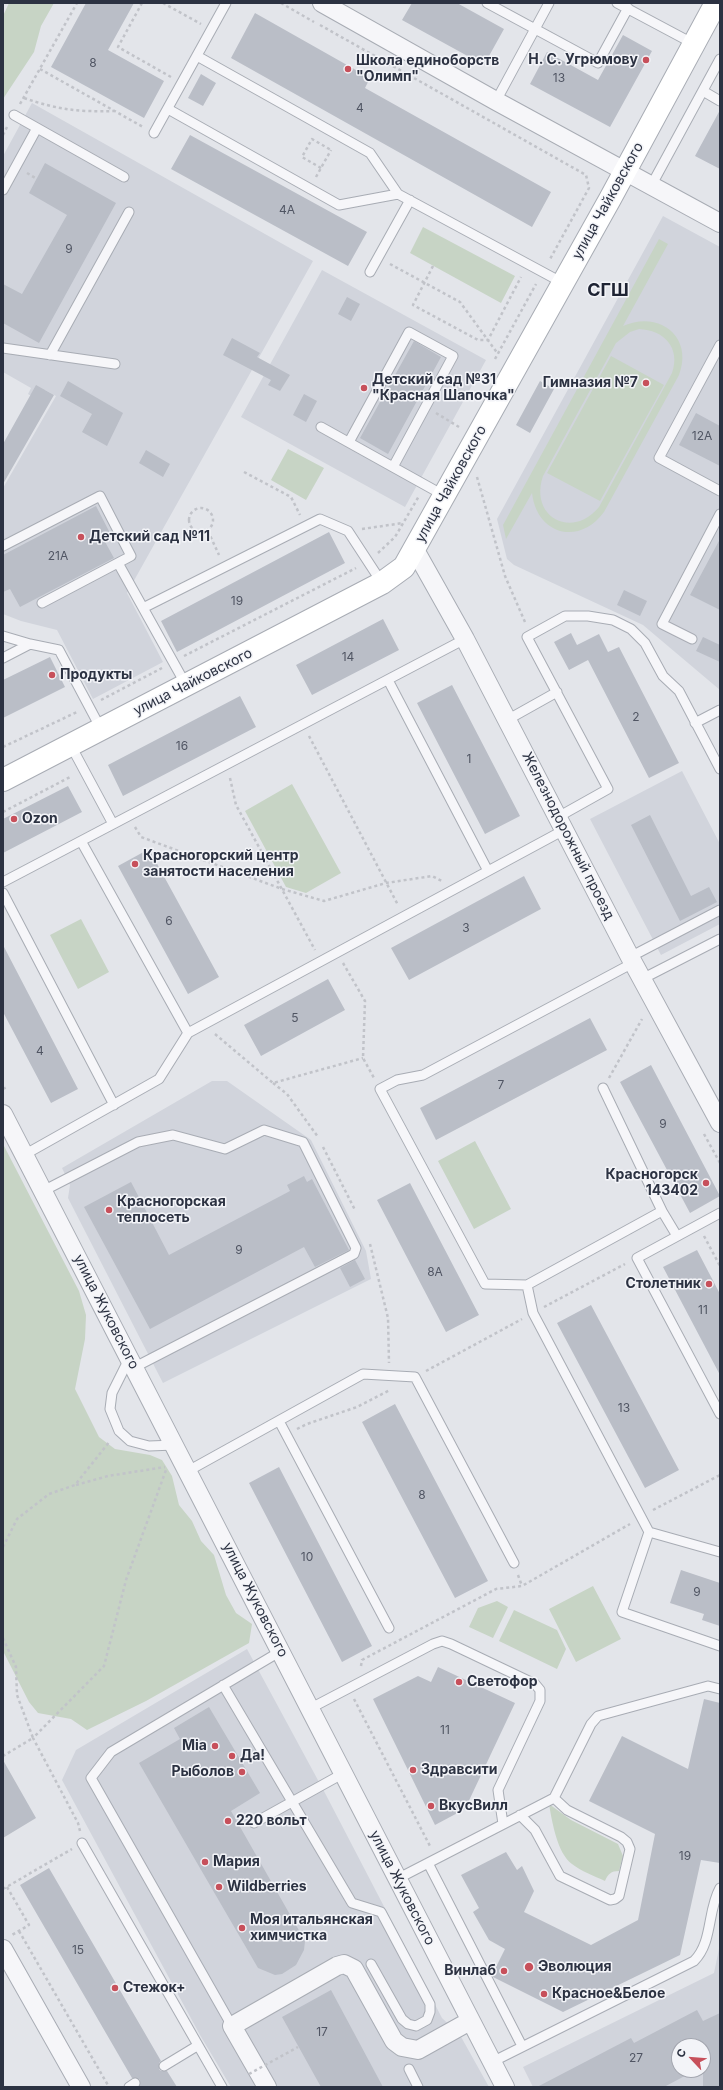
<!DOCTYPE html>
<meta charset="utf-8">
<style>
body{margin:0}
#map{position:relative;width:723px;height:2090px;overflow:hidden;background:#e3e5ea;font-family:Inter,sans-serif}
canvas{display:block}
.frame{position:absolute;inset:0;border:4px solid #2c3242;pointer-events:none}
.north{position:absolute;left:671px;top:2038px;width:40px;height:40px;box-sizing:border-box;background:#f3f4f8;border:1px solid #a3a6af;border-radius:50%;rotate:296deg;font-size:11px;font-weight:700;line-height:16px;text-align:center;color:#2c3242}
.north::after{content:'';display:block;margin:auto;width:14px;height:18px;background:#c7505b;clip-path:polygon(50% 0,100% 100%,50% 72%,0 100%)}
</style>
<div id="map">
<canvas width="723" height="2090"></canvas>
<div class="frame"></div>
<div class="north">С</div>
</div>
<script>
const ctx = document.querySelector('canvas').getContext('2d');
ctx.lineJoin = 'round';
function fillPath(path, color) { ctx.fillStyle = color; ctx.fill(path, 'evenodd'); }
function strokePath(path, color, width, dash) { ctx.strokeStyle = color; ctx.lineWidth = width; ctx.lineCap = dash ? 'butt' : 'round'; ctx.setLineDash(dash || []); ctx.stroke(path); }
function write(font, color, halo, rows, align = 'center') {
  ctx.font = font + ' Inter,sans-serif'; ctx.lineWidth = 3; ctx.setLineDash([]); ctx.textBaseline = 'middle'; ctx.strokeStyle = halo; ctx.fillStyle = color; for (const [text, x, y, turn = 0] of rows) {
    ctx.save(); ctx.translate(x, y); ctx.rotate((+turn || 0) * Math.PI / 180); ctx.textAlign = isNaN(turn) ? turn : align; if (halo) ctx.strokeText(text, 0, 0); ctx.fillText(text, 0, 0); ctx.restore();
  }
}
fillPath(new Path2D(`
 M 32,103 L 313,261 L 127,593 L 163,662 L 93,699 L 57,630 L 21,621 L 3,614 L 3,488 L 56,396 L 45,390 L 39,401 L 28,394 L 31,388 L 3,372 L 3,156 Z
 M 663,216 L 720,247 L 720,690 L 643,625 L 514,565 L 507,559 L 497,519 Z
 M 322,270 L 486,360 L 405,507 L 241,417 Z
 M 682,771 L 720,844 L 720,924 L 661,955 L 590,819 Z
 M 212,1081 L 227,1081 L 311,1140 L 366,1251 L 371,1279 L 163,1383 L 68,1198 L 70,1185 L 62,1168 Z
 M 247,1649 L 326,1795 L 442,2018 L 460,2035 L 489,2087 L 231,2087 L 200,2035 L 62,1780 L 76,1750 Z
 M 720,1944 L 720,2087 L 533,2087 L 523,2067 L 714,1973 ZM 679,2046 L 703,2046 L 703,2070 L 679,2070 Z`), '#d1d4dc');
fillPath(new Path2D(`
 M 9,3 L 54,3 L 41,26 L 34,52 L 3,99 L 3,16 Z
 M 423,227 L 515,276 L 501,303 L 410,253 Z
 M 659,239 L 668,244 L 623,326 C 658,310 694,336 679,375 L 604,512 C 579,546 537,535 532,493 L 506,539 L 503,525 ZM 639,329 C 664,330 681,348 672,373 L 599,507 C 572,540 529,517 543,476 L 616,343 L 630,332 Z
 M 611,356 L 664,385 L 600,501 L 547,473 Z
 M 288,449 L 324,468 L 306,500 L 271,480 Z
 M 292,784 L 341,873 L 306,893 L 286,887 L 245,811 Z
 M 81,919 L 109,972 L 78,989 L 50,935 Z
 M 475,1141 L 511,1209 L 474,1229 L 438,1161 Z
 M 3,1144 L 79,1291 L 86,1315 L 85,1339 L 75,1389 L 99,1437 L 115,1449 L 150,1455 L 162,1460 L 172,1476 L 179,1505 L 192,1521 L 201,1541 L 214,1555 L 226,1595 L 236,1613 L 252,1624 L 249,1643 L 146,1701 L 87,1730 L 71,1719 L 38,1713 L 29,1702 L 3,1651 Z
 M 593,1586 L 621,1639 L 576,1662 L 549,1609 Z
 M 497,1601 L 508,1607 L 493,1638 L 469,1627 L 478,1608 Z
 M 514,1610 L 557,1630 L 566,1649 L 557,1669 L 499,1641 Z
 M 549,1804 L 571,1820 L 618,1844 L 623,1856 L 619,1871 C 611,1871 608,1874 605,1881 C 594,1876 581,1871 572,1864 C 557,1853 552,1821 549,1804 Z`), '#c7d4c5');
fillPath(new Path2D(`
 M 86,3 L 134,3 L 108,50 L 164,81 L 144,118 L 51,67 Z
 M 412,3 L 457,3 L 504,29 L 484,65 L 402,20 Z
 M 255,13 L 370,78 L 365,88 L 551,192 L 532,227 L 231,58 Z
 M 623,35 L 652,51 L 610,127 L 530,84 L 547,52 L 598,80 Z
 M 201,74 L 216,83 L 203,106 L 188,98 Z
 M 720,110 L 720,169 L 695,156 Z
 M 190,135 L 367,232 L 348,266 L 171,169 Z
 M 45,163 L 116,203 L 39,343 L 3,323 L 3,284 L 22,294 L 67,215 L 29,193 Z
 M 347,297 L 360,304 L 351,321 L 338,314 Z
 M 232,338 L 260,353 L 257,357 L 290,375 L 280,391 L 268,385 L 271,380 L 223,355 Z
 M 414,341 L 441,357 L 388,454 L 360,438 Z
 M 68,381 L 123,413 L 107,446 L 82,432 L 92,414 L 60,396 Z
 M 540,381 L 554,389 L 530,433 L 516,425 Z
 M 36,385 L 54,395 L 3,484 L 3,444 Z
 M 304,394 L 317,401 L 306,422 L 293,415 Z
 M 696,413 L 720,426 L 720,466 L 679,445 Z
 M 146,450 L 170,464 L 163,477 L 139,463 Z
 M 96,506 L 111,535 L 104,540 L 114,558 L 20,607 L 10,589 L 3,592 L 3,555 Z
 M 329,532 L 345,563 L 177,652 L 161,621 Z
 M 720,539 L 720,610 L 690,595 Z
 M 624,590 L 647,601 L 640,616 L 617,605 Z
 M 383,619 L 399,650 L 312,695 L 296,665 Z
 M 571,633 L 577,645 L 599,634 L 608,652 L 619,647 L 679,763 L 649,778 L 588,660 L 569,670 L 554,642 Z
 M 703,637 L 720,645 L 720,662 L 696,651 Z
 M 50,657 L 65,687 L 3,718 L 3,680 Z
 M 452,685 L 520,816 L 485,834 L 417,703 Z
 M 240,696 L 256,727 L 123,796 L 108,765 Z
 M 68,786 L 82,812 L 3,853 L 3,819 Z
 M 650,815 L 691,896 L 709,887 L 717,902 L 680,921 L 631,825 Z
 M 149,849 L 219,977 L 188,994 L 118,866 Z
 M 524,876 L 541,909 L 409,980 L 391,948 Z
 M 3,945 L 78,1089 L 51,1103 L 3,1012 Z
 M 328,979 L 345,1010 L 261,1056 L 244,1025 Z
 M 590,1018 L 607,1050 L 436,1140 L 420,1108 Z
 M 651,1065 L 720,1196 L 690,1213 L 620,1082 Z
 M 304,1176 L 307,1182 L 312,1179 L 349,1250 L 315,1267 L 304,1247 L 150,1329 L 84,1207 L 131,1182 L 169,1255 L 290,1191 L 287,1185 Z
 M 410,1183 L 479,1315 L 446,1332 L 377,1200 Z
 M 697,1250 L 720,1294 L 720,1375 L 663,1267 Z
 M 355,1260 L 365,1279 L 350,1287 L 340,1268 Z
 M 591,1305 L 679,1470 L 645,1488 L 557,1323 Z
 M 395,1404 L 488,1581 L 455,1598 L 362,1422 Z
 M 279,1467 L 372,1646 L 342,1662 L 249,1483 Z
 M 681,1570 L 720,1583 L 720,1626 L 702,1620 L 704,1614 L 670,1603 Z
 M 438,1667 L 515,1703 L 465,1809 L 435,1825 L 373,1699 L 418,1676 L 431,1682 Z
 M 704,1699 L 720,1703 L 720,1863 L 701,1860 L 680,1955 L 563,2012 L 493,1977 L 492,1975 L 505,1949 L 489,1940 L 473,1912 L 479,1908 L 461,1875 L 506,1852 L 517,1870 L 522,1866 L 534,1891 L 524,1912 L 591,1945 L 638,1920 L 655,1834 L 589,1801 L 622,1736 L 688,1769 Z
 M 209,1707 L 260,1793 L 231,1811 L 305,1941 L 304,1950 L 296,1965 L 282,1974 L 275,1975 L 258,1968 L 139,1763 L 180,1739 L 174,1728 Z
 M 3,1760 L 36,1818 L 3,1838 Z
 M 49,1868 L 161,2061 L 159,2063 L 159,2069 L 161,2071 L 167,2071 L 177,2087 L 139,2087 L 140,2080 L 137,2078 L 132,2078 L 20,1885 Z
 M 331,1990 L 383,2087 L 321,2087 L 282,2017 Z
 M 697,2010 L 703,2021 L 720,2013 L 720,2087 L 703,2087 L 703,2046 L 679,2046 L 679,2070 L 696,2070 L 664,2087 L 537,2087 L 631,2038 L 634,2043 Z`), '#babec7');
const lane = new Path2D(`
 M 487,3 L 598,63 L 628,8
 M 617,3 L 694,44
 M 197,56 L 370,153 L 398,194
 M 703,91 L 720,101
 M 496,101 L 549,3
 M 168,109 L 339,205 L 398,194 L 563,283
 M 14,115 L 124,177
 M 154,133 L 226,3
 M 651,186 L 720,59
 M 3,190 L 37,128
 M 370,272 L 410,200
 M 720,345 L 659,458 L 720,491
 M 3,348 L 115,364
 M 50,355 L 129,212
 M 321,427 L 445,496
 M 349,442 L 409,332 L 453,356 L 393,467
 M 3,546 L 100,496 L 131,556 L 42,603
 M 118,563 L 186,685
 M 143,608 L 320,519 L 348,531 L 382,583
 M 3,636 L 30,644
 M 692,639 L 662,624 L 720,514
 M 3,658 L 30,644 L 59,650 L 101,729
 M 388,680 L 488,871
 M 507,720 L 557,692
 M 695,723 L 720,710
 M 70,744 L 113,824
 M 558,817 L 608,789 L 527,637 L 565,616 L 588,616 L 613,620 L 631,629 L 645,643 L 663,676 L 679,691 L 720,769
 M 81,841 L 188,1033
 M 3,882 L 465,639
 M 3,893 L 114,1105
 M 630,957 L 720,910
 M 642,979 L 720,939
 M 603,1088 L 662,1211
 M 24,1155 L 159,1079 L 188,1033 L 564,830
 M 43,1191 L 138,1142 L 173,1135 L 225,1149 L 264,1130 L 303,1142 L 356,1248 L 354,1254 L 135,1367
 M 720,1213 L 637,1258 L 720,1414
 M 527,1285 L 485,1284 L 380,1089 L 397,1080 L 423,1075 L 633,963
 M 130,1357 L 112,1393 L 110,1409 L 119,1431 L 130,1441 L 149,1446 L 175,1445
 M 279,1421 L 389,1628
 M 188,1471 L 363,1374 L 415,1377 L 514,1563
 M 649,1532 L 533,1313 L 527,1285 L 662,1211 L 677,1236
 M 720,1552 L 649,1532 L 622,1612 L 720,1646
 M 223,1685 L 352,1903 L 381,1912 L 430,2004 L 430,2012 L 427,2020 L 416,2026 L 408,2024 L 402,2019 L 371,1964
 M 311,1708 L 433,1644 L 442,1641 L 451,1644 L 535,1684 L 540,1690 L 540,1701 L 498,1790 L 503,1824
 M 520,1815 L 535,1830 L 560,1876 L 610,1900 L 615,1899 L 619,1896 L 630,1849 L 627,1842 L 621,1837 L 567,1810 L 554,1798
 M 254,1823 L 344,1773
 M 82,1843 L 222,2087
 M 428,1863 L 522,2046
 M 397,1879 L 554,1798 L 591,1724 L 598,1716 L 708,1686 L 720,1689
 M 232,2026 L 91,1778 L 111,1752 L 281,1651
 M 492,2062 L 694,1961 C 713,1942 707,1911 720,1888
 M 164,2066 L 197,2046
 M 409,2069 L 418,2087
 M 129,2087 L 135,2083`);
const street = new Path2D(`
 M 322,3 L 496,101 L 720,223
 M 415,550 L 465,639 L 630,957 L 720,1123
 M 3,1114 L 505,2087
 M 3,1949 L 81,2087
 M 267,2087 L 232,2026 L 337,1966 L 344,1964 L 354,1969 L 394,2041 L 402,2047 L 418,2050 L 470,2021`);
const secondary = new Path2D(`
 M 3,780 L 382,583 L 404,567 L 610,199 L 716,3`);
strokePath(lane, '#a8acb4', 11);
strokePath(street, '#a8acb4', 20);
strokePath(secondary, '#a8acb4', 24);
strokePath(new Path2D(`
 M 142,3 L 118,47 L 171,77
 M 163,3 L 201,24
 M 281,3 L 314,22
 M 320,25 L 586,175 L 589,188 L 549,261
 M 40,69 L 143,127
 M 24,98 C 59,110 78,112 115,111
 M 20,104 L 77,3
 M 3,135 L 7,127
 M 321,168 L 302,157 L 312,139 L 331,150
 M 27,173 L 37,179
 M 316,177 L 331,150
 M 390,264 L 460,302 L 498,354
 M 433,266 L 413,305 L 478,340 L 488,340 L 521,277
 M 495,359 L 536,284
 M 436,413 L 459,427
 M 244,472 L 291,497 L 300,515
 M 477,477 L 505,576 L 525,622
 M189 520a12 12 0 1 1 24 0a12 12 0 1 1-24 0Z
 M 362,529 L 403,523
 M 208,531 L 219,555
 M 378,553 L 395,537 L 419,496
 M 184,656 L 356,568
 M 101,700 L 162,668
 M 309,736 L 398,905
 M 3,747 L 77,712
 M 230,778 L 236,805 L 315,950
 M 3,812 L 72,776
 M 135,827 L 141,837 L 282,889 L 324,901 L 386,883 L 432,876 L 442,881
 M 343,963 L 365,1001 L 363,1058 L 374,1078
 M 215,1034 L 273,1083 L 363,1058
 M 609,1078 L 642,1019
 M 273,1083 L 287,1094 L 318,1137
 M 3,1089 L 7,1087
 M 704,1134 L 720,1163
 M 323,1147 L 355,1210
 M 704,1236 L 720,1266
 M 370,1244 L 388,1318 L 389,1363
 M 544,1307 L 625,1264
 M 426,1371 L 522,1319
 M 297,1429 L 307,1424 L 357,1407 L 390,1390
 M 76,1485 L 108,1476 L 165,1467
 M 653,1510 L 720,1475
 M 3,1547 L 17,1519 L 49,1494 L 75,1485 L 110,1441
 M 518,1575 L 522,1586
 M 3,1638 L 16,1667 L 17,1695 L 33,1738 L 3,1756
 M 361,1666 L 362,1660 L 496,1589 L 522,1586 L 630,1524
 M 354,1699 L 431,1848
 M 80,1831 L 78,1823 L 33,1738 L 104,1666 L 126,1580 L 166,1470
 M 7,1887 L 29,1925 L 12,1935
 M 3,1889 L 72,1849
 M 19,1931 L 109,2087`), '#c1c3c9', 2.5, [3, 3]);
strokePath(lane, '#f6f6f9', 9);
strokePath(street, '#f6f6f9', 18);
strokePath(secondary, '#fff', 22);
strokePath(new Path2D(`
 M 249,2074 L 298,2047`), '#c1c3c9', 2.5, [3, 3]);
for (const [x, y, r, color] of [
 [646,60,4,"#c7505b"],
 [348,69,4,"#c7505b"],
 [646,383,4,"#c7505b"],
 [364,388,4,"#c7505b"],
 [81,537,4,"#c7505b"],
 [52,675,4,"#c7505b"],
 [14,819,4,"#c7505b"],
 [135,864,4,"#c7505b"],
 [706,1183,4,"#c7505b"],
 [109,1210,4,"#c7505b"],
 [709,1284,4,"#c7505b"],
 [459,1682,4,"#c7505b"],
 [215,1746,4,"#c7505b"],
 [232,1756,4,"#c7505b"],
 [413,1770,4,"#c7505b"],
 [242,1772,4,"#c7505b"],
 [431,1806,4,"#c7505b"],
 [228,1821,4,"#c7505b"],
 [205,1862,4,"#c7505b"],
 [219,1887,4,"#c7505b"],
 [242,1928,4,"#c7505b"],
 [529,1967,5,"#c7505b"],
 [504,1971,4,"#c7505b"],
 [115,1988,4,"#c7505b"],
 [544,1994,4,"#c7505b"]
]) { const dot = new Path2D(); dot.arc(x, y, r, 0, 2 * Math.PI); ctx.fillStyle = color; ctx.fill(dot); strokePath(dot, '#f3f4f8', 1.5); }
write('12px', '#505563', null, [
 ["8",93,63],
 ["13",559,78],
 ["4",360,108],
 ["4А",287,210],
 ["9",69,249],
 ["12А",702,436],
 ["21А",58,556],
 ["19",237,601],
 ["14",348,657],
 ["2",636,717],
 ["16",182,746],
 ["1",469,759],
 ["6",169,921],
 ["3",466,928],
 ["5",295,1018],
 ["4",40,1051],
 ["7",501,1085],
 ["9",663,1124],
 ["9",239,1250],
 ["8А",435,1272],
 ["11",703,1310],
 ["13",624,1408],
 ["8",422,1495],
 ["10",307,1557],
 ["9",697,1592],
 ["11",445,1730],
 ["19",685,1856],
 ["15",78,1950],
 ["17",322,2032],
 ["27",636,2058]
]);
write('bold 14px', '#2c3242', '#f3f4f8', [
 ["Н. С. Угрюмову",638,60,"right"],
 ["Школа единоборств",356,61],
 ["\"Олимп\"",356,77],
 ["Детский сад №31",372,380],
 ["\"Красная Шапочка\"",372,396],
 ["Гимназия №7",638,383,"right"],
 ["Детский сад №11",89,537],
 ["Продукты",60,675],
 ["Ozon",22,819],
 ["Красногорский центр",143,856],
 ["занятости населения",143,872],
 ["Красногорск",698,1175,"right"],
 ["143402",698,1191,"right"],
 ["Красногорская",117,1202],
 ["теплосеть",117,1218],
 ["Столетник",701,1284,"right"],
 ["Светофор",467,1682],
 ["Mia",207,1746,"right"],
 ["Да!",240,1756],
 ["Здравсити",421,1770],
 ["Рыболов",234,1772,"right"],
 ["ВкусВилл",439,1806],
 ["220 вольт",236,1821],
 ["Мария",213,1862],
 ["Wildberries",227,1887],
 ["Моя итальянская",250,1920],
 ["химчистка",250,1936],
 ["Эволюция",538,1967],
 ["Винлаб",496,1971,"right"],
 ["Стежок+",123,1988],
 ["Красное&Белое",552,1994]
], 'left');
write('14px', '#2c3242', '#f3f4f8', [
 ["улица Чайковского",608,201,-61],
 ["улица Чайковского",451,484,-61],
 ["улица Чайковского",193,682,-27],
 ["Железнодорожный проезд",568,836,63],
 ["улица Жуковского",106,1312,63],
 ["улица Жуковского",255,1600,63],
 ["улица Жуковского",402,1888,63]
]);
write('bold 18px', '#1e2333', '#f3f4f8', [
 ["СГШ",608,291]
]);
</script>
